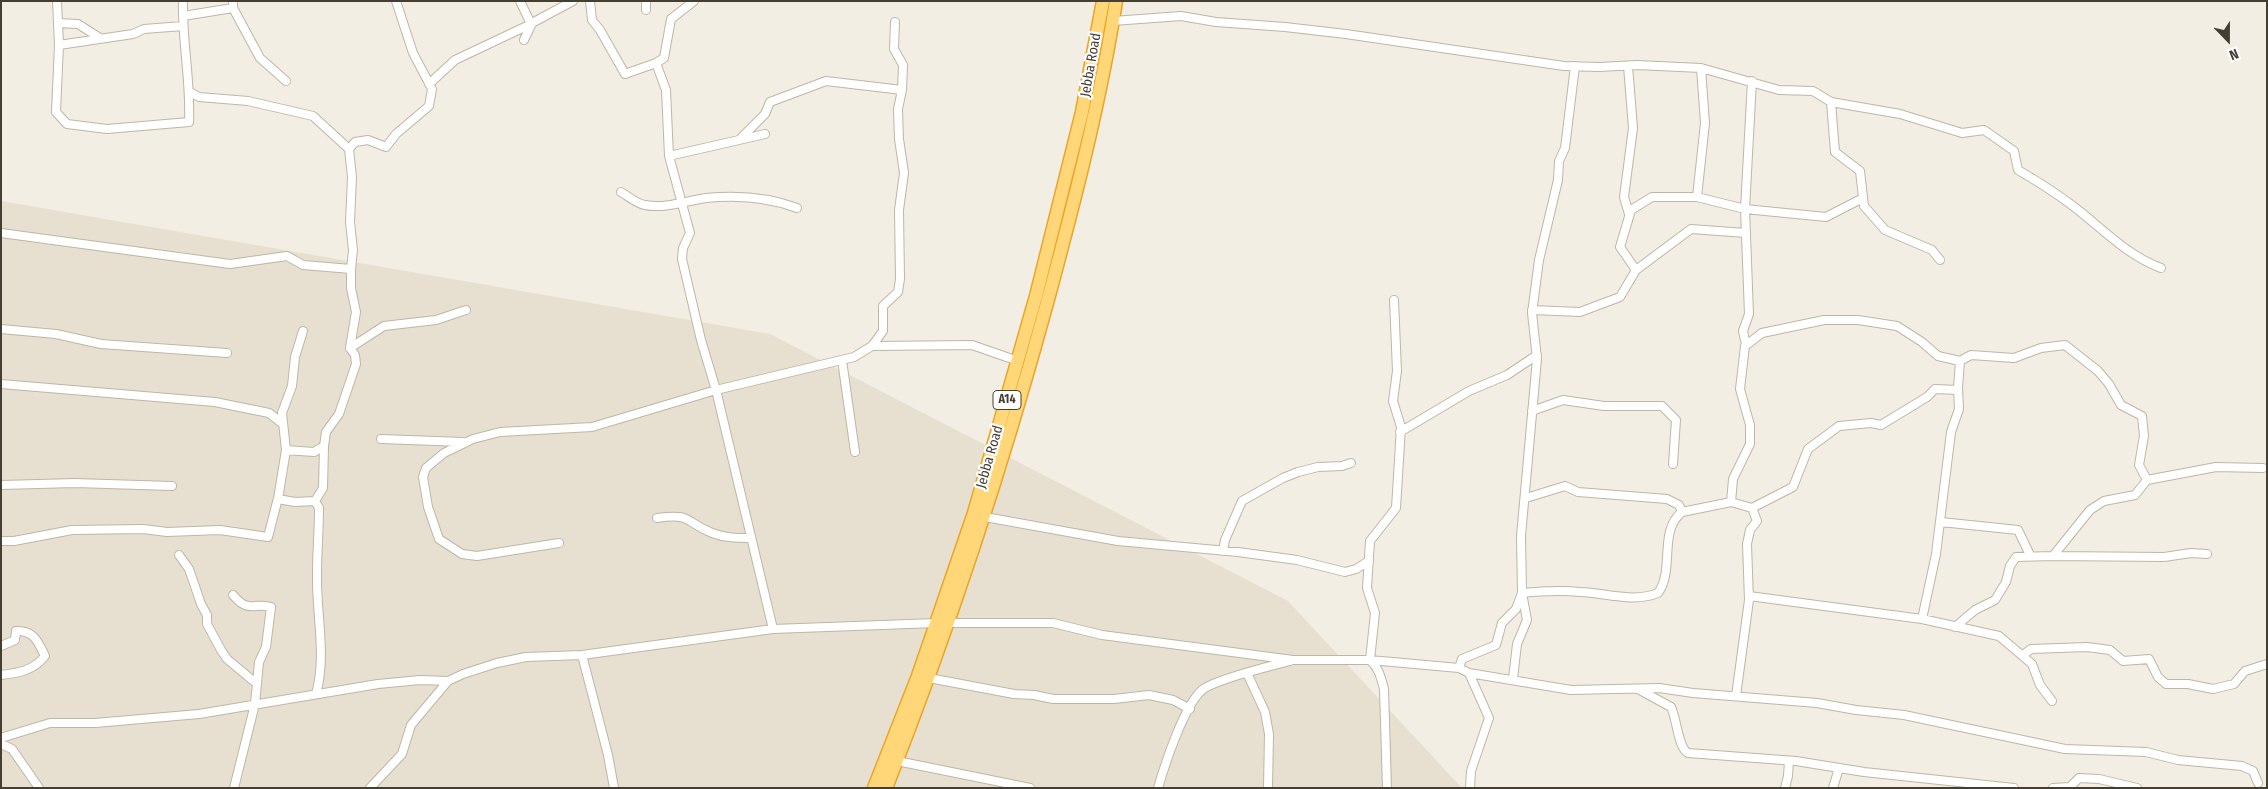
<!DOCTYPE html>
<style>
body{margin:0}
#map{position:relative;width:2268px;height:789px;overflow:hidden;background:#f3eee3;font-family:"Fira Sans Condensed",sans-serif}
canvas{display:block}
.frame{position:absolute;inset:0;border:2px solid #453e33;pointer-events:none}
.north{position:absolute;left:2203px;top:15px;width:50px;height:50px;-webkit-text-stroke:4px #fff;paint-order:stroke;rotate:158deg;font-size:14px;font-weight:700;line-height:20px;text-align:center;color:#453e33}
.north::after{content:'';display:block;margin:auto;width:18px;height:22px;background:#453e33;clip-path:polygon(50% 0,100% 100%,50% 72%,0 100%)}
</style>
<div id="map">
<canvas width="2268" height="789"></canvas>
<div class="frame"></div>
<div class="north">N</div>
</div>
<script>
const ctx = document.querySelector('canvas').getContext('2d');
ctx.lineJoin = 'round';
function fillPath(path, color) { ctx.fillStyle = color; ctx.fill(path, 'evenodd'); }
function strokePath(path, color, width, dash) { ctx.strokeStyle = color; ctx.lineWidth = width; ctx.lineCap = dash ? 'butt' : 'round'; ctx.setLineDash(dash || []); ctx.stroke(path); }
function write(font, color, halo, rows, align = 'center') {
  ctx.font = font + ' "Fira Sans Condensed",sans-serif'; ctx.lineWidth = 4.5; ctx.setLineDash([]); ctx.textBaseline = 'middle'; ctx.strokeStyle = halo; ctx.fillStyle = color; for (const [text, x, y, turn = 0] of rows) {
    ctx.save(); ctx.translate(x, y); ctx.rotate((+turn || 0) * Math.PI / 180); ctx.textAlign = isNaN(turn) ? turn : align; if (halo) ctx.strokeText(text, 0, 0); ctx.fillText(text, 0, 0); ctx.restore();
  }
}
fillPath(new Path2D(`
 M 1,201 L 770,334 L 1288,601 L 1462,788 L 1,788 Z`), '#e7e0d0');
const minor = new Path2D(`
 M 57,1 L 59,45 L 56,112 L 67,124 L 107,129 L 189,122 C 191,81 182,42 183,1
 M 233,1 L 233,8 L 260,58 L 286,81
 M 590,1 L 592,20 L 600,30 L 625,74 L 656,63 L 666,90 L 669,156 L 690,233 L 683,248 L 682,259 L 701,340 L 716,390 L 773,629
 M 646,1 L 646,10
 M 183,16 L 233,8
 M 1113,21 L 1181,16 L 1216,22 L 1285,27 L 1346,34 L 1564,66 L 1599,67 L 1637,65 L 1701,68 L 1779,90 L 1813,91 L 1831,102 L 1900,114 L 1962,133 L 1984,130 L 2014,151 L 2018,170 C 2037,181 2056,193 2073,206 C 2102,228 2126,255 2161,268
 M 58,23 L 78,24 L 100,38
 M 524,40 L 532,23 L 573,1
 M 59,45 L 133,34 L 144,29 L 183,26
 M 656,63 L 664,58 L 671,19 L 694,1
 M 1628,66 L 1633,128 L 1624,197 L 1629,214
 M 429,84 L 455,60 L 531,24 L 520,1
 M 1831,102 L 1835,152 L 1860,171 L 1864,206 L 1885,230 L 1932,250 L 1940,260
 M 739,140 L 765,114 L 770,102 L 826,81 L 902,90
 M 349,149 L 355,142 L 368,140 L 386,147 L 396,134 L 429,106 L 432,89 L 413,53 L 396,1
 M 669,156 L 765,134
 M 621,192 C 628,196 637,204 645,205 C 665,209 686,201 706,198 C 737,195 768,197 797,208
 M 1697,197 L 1705,123 L 1701,68
 M 1,233 L 230,264 L 287,256 L 303,265 L 351,269 L 353,250 L 350,222 L 352,177 L 349,149 L 313,116 L 248,101 L 199,97 L 190,92
 M 351,269 L 351,288 L 356,312 L 350,348 L 384,326 L 436,320 L 466,310
 M 1636,270 L 1620,247 L 1631,210 L 1652,197 L 1697,197 L 1745,209 L 1826,217 L 1863,198
 M 1532,310 L 1580,312 L 1620,297 L 1636,270 L 1691,229 L 1746,233
 M 1,329 L 56,334 L 101,344 L 227,353
 M 303,331 L 295,357 L 292,386 L 282,413 L 286,450 L 278,499 L 295,502 L 315,501 L 319,508 C 319,530 317,552 317,574 C 316,614 327,655 316,694
 M 1746,345 L 1743,331 L 1749,314 L 1745,209 L 1752,81
 M 872,346 L 972,345 L 1018,361
 M 842,360 L 855,452
 M 1960,361 L 1971,355 L 2014,358 L 2041,348 L 2065,345 L 2098,371 L 2109,384 L 2121,405 L 2142,416 L 2144,436 L 2139,465 L 2147,480
 M 1,384 L 215,402 L 269,413 L 283,424
 M 1532,411 L 1563,400 L 1604,406 L 1662,406 L 1676,420 L 1673,464
 M 1400,432 L 1469,391 L 1507,375 L 1537,355
 M 381,439 L 463,442
 M 286,450 L 314,452 L 324,446 L 326,432 L 339,414 L 356,364 L 355,355 L 350,348
 M 1,485 L 75,483 L 172,486
 M 1526,498 L 1565,486 L 1578,492 L 1667,499 L 1679,505 L 1682,512
 M 315,501 L 323,488 L 324,446
 M 1731,502 L 1733,479 L 1750,444 L 1750,425 L 1740,389 L 1745,346 L 1762,333 L 1824,320 L 1858,320 L 1897,326 L 1922,342 L 1938,356 L 1960,361 L 1958,388 L 1959,409 L 1951,432 L 1936,554 L 1922,619
 M 985,517 L 1118,541 L 1238,552 L 1297,560 L 1345,572 L 1356,569 L 1369,561
 M 657,518 C 693,513 684,522 712,533 C 725,538 737,538 751,538
 M 1941,522 L 2018,530 L 2030,555
 M 1,541 L 14,541 L 72,530 L 143,529 L 167,532 L 220,530 L 268,537 L 278,498
 M 559,543 L 477,556 L 462,554 L 439,539 L 428,507 L 423,477 L 426,468 L 444,453 L 473,439 L 500,432 L 592,427 L 716,390 L 854,357 L 872,346 L 883,331 L 883,306 L 898,292 L 900,279 L 899,210 L 904,173 L 899,139 L 898,109 L 902,90 L 903,65 L 894,49 L 895,22
 M 1223,551 L 1225,540 L 1242,501 L 1283,478 L 1298,472 L 1318,467 L 1342,466 L 1351,463
 M 179,555 L 189,569 L 201,604 L 207,615 L 207,624 L 221,650 L 227,659 L 257,684
 M 2053,556 L 2164,557 L 2191,553 L 2207,554
 M 233,595 C 249,614 253,602 271,607 L 266,647 L 259,662 L 255,704 L 234,788
 M 1749,596 L 1922,619 L 1999,636 L 2032,664 L 2040,685 L 2052,701
 M 948,623 L 1053,623 L 1102,635 L 1293,660 L 1370,660 L 1459,668 L 1469,673 L 1571,690 L 1659,688 L 1693,693 L 1817,703 L 1856,710 L 1904,715 L 2065,749 L 2146,752 L 2178,760 L 2242,766 L 2253,771 L 2258,783
 M 1955,627 L 1975,610 L 1995,600 L 2006,582 L 2010,566 L 2016,557 L 2053,556 L 2090,510 L 2104,501 L 2135,495 L 2147,480 L 2216,467 L 2263,468
 M 1,646 L 15,640 L 16,631 C 34,630 38,642 45,656 C 33,671 18,673 1,675
 M 582,655 L 608,755 L 614,788
 M 2023,655 L 2031,649 L 2087,647 L 2110,650 L 2123,661 L 2149,659 L 2158,677 L 2166,684 L 2188,684 L 2213,689 L 2234,684 L 2245,671 L 2267,664
 M 1459,668 L 1462,659 L 1496,645 L 1502,623 L 1516,609 L 1522,593 C 1542,591 1561,590 1581,592 C 1605,593 1634,603 1658,593 C 1675,570 1658,531 1682,512 L 1731,502 L 1752,508 L 1793,487 L 1808,449 L 1839,426 L 1871,423 L 1881,425 L 1927,397 L 1935,389 L 1958,390
 M 1247,673 L 1265,712 L 1269,734 L 1268,788
 M 1469,673 L 1489,718 L 1471,771 L 1470,788
 M 929,678 L 1014,694 L 1034,695 L 1053,699 L 1114,699 L 1149,695 L 1173,700 L 1190,709
 M 1513,679 L 1517,644 L 1527,620 L 1522,593 L 1521,536 L 1537,359 L 1532,313 L 1539,260 L 1558,180 L 1559,161 L 1565,148 L 1575,66
 M 1638,689 L 1671,707 C 1677,719 1678,748 1688,753 L 1796,761 L 1864,772 L 2014,788
 M 1736,696 L 1749,600 L 1747,544 L 1750,530 L 1757,521 L 1752,508
 M 1,738 L 50,723 L 95,723 L 199,714 L 378,684 L 420,680 L 448,681
 M 1,744 L 12,749 L 39,788
 M 897,761 L 1030,788
 M 370,788 L 402,754 L 411,725 L 448,681 L 463,674 L 497,663 L 526,657 L 582,655 L 773,629 L 936,623
 M 1158,788 C 1165,764 1184,706 1202,690 C 1216,679 1271,666 1290,661
 M 1387,788 L 1384,689 C 1381,678 1379,668 1370,660 L 1375,613 L 1367,588 L 1370,541 L 1396,508 L 1401,427 L 1393,401 L 1397,371 L 1394,300
 M 1785,788 L 1788,776 L 1789,761
 M 1833,788 L 1839,768
 M 2053,788 L 2070,787 L 2079,778 L 2099,779 L 2137,788`);
const trunk = new Path2D(`
 M 874,788 L 918,676 L 974,513 L 1036,296 L 1082,112 L 1103,1
 M 886,788 C 949,629 1002,468 1047,303 C 1074,203 1100,103 1116,1`);
strokePath(minor, '#bfb6a5', 10);
strokePath(trunk, '#e9a526', 15);
strokePath(minor, '#fff', 8);
strokePath(trunk, '#ffd778', 12);
for (const [x, y, w] of [
 [1007,400,28]
]) { const box = new Path2D(); box.roundRect(x - w / 2, y - 9.5, w, 19, 4); ctx.fillStyle = '#fff'; ctx.fill(box); strokePath(box, '#453e33', 1); }
write('bold 12px', '#453e33', null, [
 ["A14",1007,400]
]);
write('14px', '#453e33', '#fff', [
 ["Jebba Road",1091,65,-80],
 ["Jebba Road",990,457,-74]
]);
</script>
